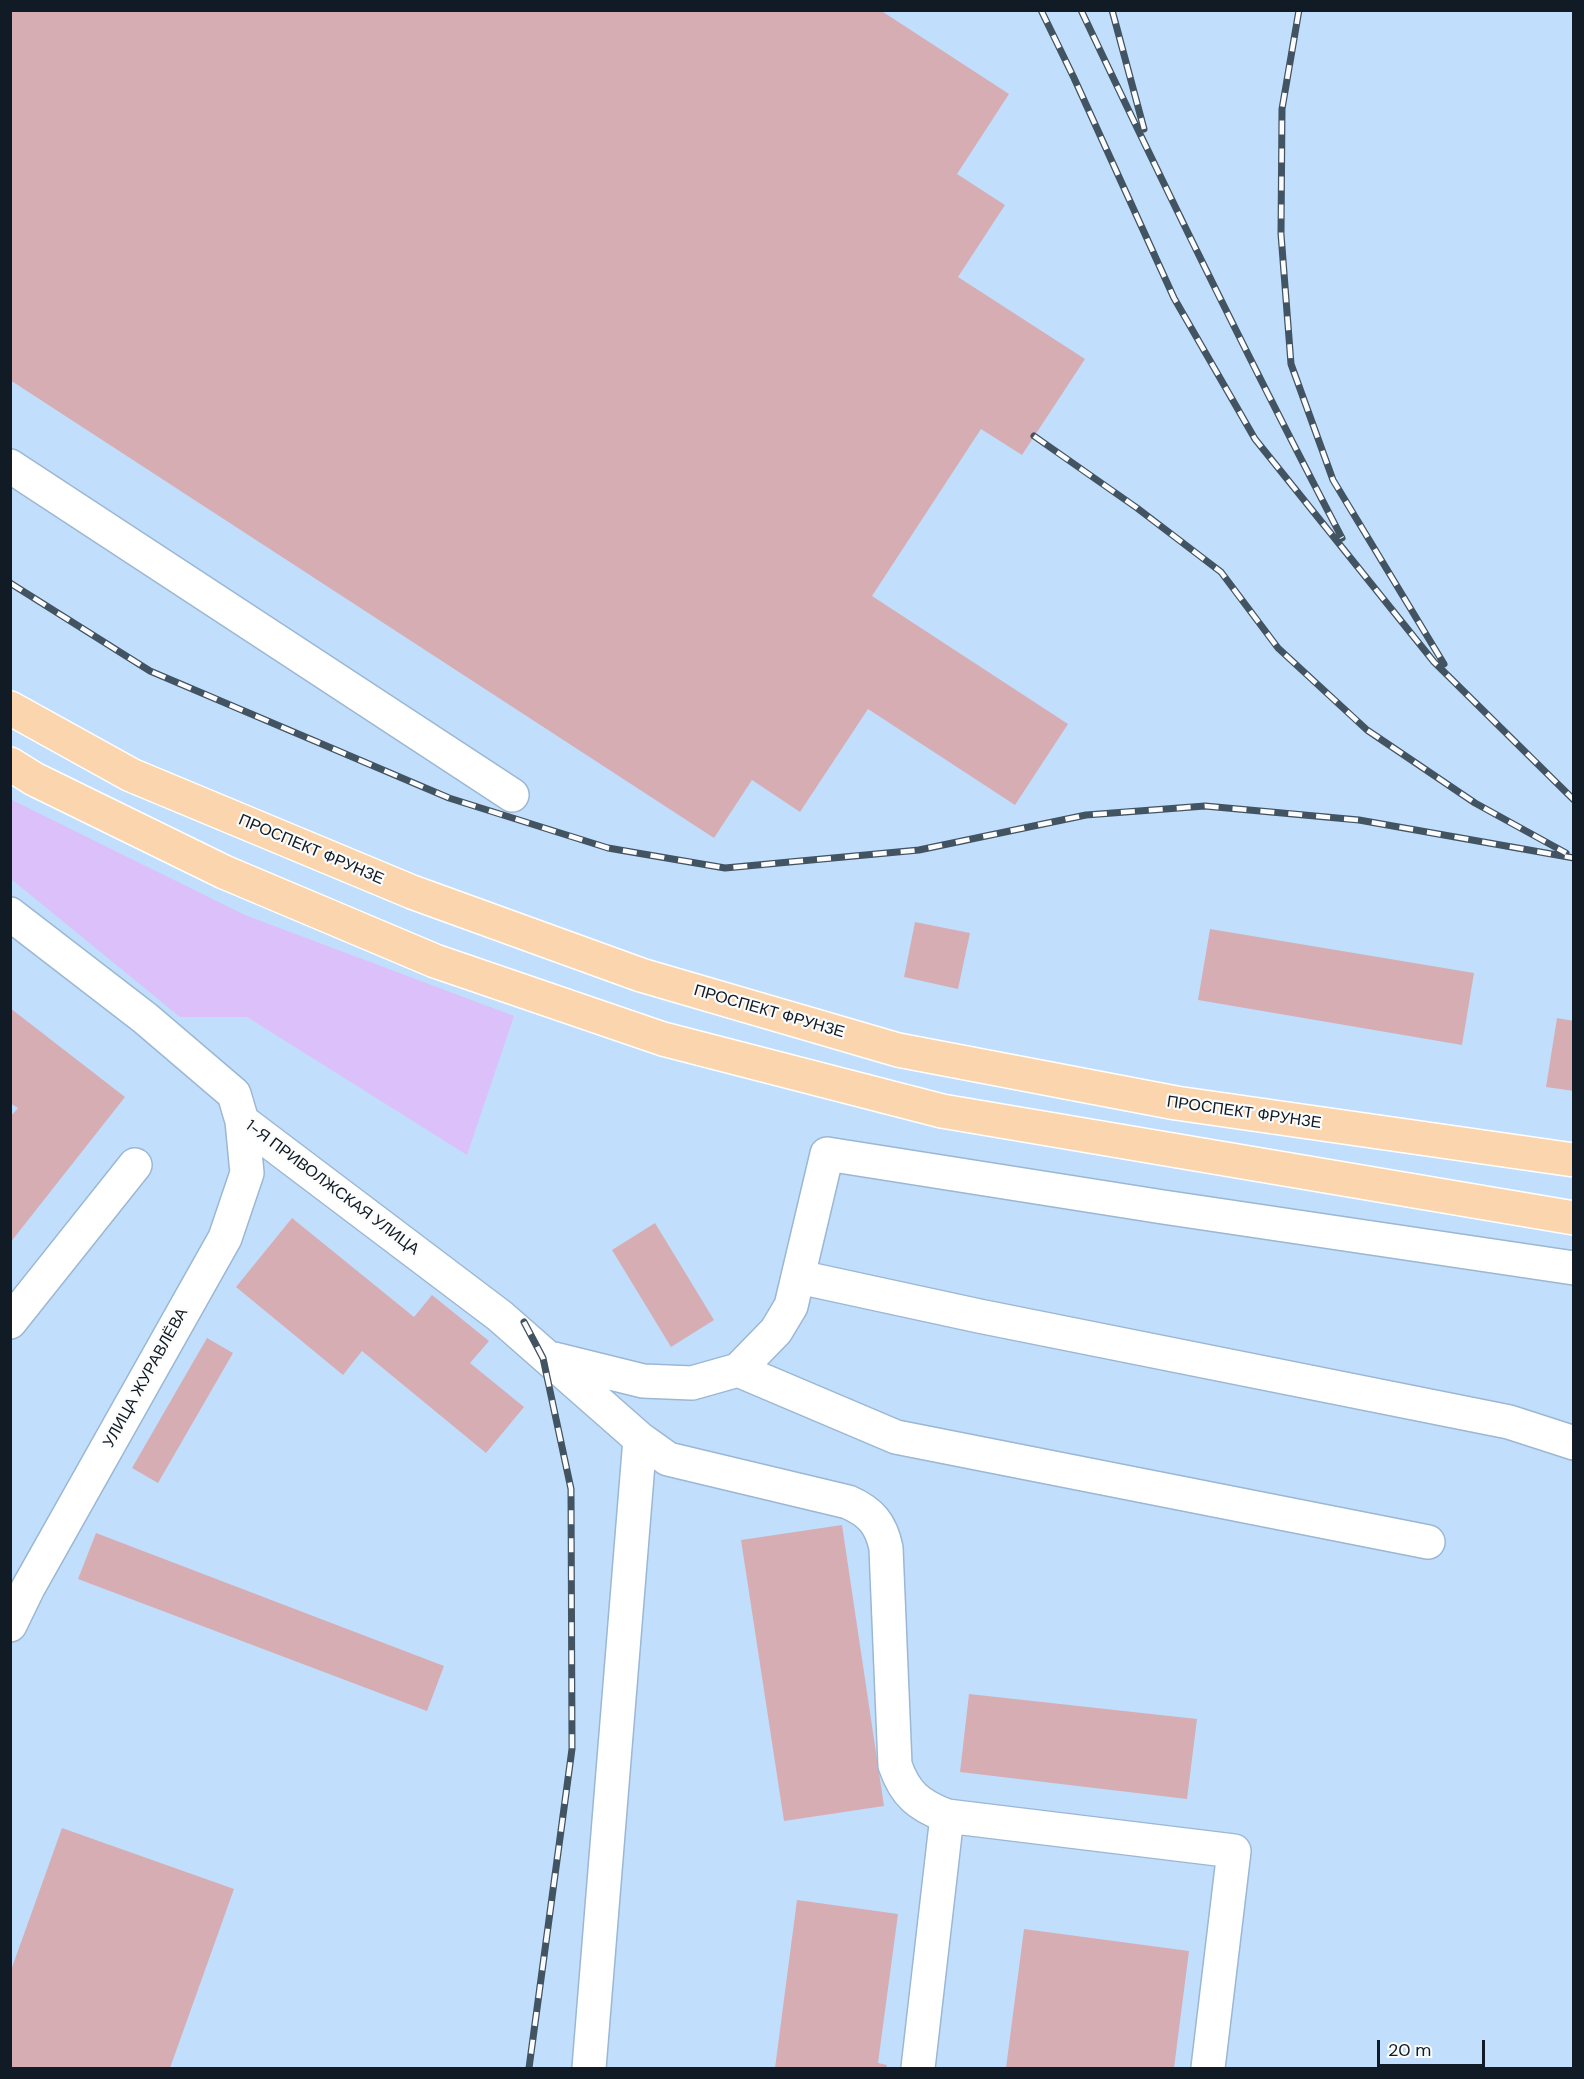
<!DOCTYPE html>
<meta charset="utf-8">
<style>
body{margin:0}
#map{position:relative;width:1584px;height:2079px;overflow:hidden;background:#c1dffc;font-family:"DM Sans",sans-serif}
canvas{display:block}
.frame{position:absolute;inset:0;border:12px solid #101b25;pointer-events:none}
.scale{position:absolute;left:1377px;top:2040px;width:108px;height:27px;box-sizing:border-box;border:3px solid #101b25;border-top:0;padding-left:8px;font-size:18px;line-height:21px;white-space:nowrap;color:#101b25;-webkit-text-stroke:4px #fcfcfc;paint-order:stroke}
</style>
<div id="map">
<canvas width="1584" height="2079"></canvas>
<div class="frame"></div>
<div class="scale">20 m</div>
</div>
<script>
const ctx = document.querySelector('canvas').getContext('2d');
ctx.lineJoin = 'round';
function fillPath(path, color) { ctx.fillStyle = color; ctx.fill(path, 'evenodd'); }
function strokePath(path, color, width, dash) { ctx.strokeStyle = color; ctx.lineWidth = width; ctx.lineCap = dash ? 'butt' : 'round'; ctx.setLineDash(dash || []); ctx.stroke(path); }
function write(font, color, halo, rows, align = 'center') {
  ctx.font = font + ' "DM Sans",sans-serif'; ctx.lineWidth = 4.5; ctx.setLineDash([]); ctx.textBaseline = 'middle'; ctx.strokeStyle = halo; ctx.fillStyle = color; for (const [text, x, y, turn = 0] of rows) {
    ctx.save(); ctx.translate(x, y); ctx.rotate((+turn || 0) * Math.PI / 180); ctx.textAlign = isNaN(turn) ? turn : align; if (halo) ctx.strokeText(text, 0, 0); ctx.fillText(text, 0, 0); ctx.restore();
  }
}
fillPath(new Path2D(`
 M 10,799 L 245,915 L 514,1016 L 467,1155 L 247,1017 L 180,1017 L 11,879 Z`), '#dcc0f9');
fillPath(new Path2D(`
 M 10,10 L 880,10 L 1009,94 L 957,174 L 1005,205 L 958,277 L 1085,359 L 1022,455 L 981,429 L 872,596 L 1068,724 L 1015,805 L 868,709 L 800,812 L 752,780 L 714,838 L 10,380 Z
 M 915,922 L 970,933 L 958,989 L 904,977 Z
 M 1210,929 L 1474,973 L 1462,1045 L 1198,1000 Z
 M 10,1008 L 125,1097 L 10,1243 L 10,1117 L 18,1108 L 10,1103 Z
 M 1557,1018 L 1574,1021 L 1574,1091 L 1546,1087 Z
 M 292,1218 L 414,1317 L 432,1295 L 489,1341 L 470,1363 L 524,1407 L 486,1453 L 362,1351 L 343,1375 L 236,1287 Z
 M 655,1223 L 714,1320 L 671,1347 L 612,1250 Z
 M 207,1338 L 233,1353 L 158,1483 L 132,1468 Z
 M 842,1525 L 884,1806 L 784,1821 L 741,1540 Z
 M 96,1533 L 444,1666 L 427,1711 L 78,1579 Z
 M 969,1694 L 1197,1719 L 1187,1799 L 960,1772 Z
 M 62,1828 L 234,1889 L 170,2068 L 10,2068 L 10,1973 Z
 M 797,1900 L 898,1914 L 878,2063 L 887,2065 L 886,2068 L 775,2068 Z
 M 1024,1929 L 1189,1951 L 1174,2068 L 1006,2068 Z`), '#d7adb4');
const minor = new Path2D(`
 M 10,466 L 512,795
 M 10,914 L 145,1018 L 234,1094 L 242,1121 L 500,1316 L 640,1439 L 589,2068
 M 799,1277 L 979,1316 L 1509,1422 L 1574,1443
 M 10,1322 L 135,1165
 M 554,1359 L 643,1381 L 692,1383 L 738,1370 L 776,1331 L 791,1306 L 827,1154 L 1163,1207 L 1574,1268
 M 738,1370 L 896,1437 L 1428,1542
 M 640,1439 L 668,1459 L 848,1502 C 871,1512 881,1524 886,1548 L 895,1765 C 905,1794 918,1805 947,1816
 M 10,1625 L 28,1588 L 225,1238 L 247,1173 L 242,1121
 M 918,2068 L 947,1816 L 1234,1851 L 1208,2068`);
const major = new Path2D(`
 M 10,708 L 131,775 L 412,892 L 641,975 L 898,1050 L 1176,1103 L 1574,1160
 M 10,764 L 34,779 L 224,872 L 435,961 L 663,1039 L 942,1111 L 1574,1218`);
strokePath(minor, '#9bb7d3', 36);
strokePath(major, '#fff', 36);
strokePath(minor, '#fff', 33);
strokePath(major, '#fad5ad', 33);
const rail = new Path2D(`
 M 1041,10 L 1074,78 L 1174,298 L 1255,439 L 1434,662 L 1574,800
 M 1081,10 C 1165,188 1251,364 1342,538
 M 1112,10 L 1144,129
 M 1299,10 L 1282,109 L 1281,234 L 1291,364 L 1333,480 L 1444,664
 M 1034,436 L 1137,508 L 1221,572 L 1278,648 L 1367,730 L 1475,803 L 1566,853
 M 10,583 L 150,671 L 449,798 L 608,848 L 725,868 L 919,850 L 1086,815 L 1205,806 L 1359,820 L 1574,858
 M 524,1322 L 543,1358 L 571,1489 L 572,1749 L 529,2068`);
strokePath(rail, '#425362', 7);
strokePath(rail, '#fcfcfc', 4.5, [14]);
write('16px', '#101b25', '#fcfcfc', [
 ["ПРОСПЕКТ ФРУНЗЕ",311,850,23],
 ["ПРОСПЕКТ ФРУНЗЕ",769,1012,16],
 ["ПРОСПЕКТ ФРУНЗЕ",1244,1113,8],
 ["1-Я ПРИВОЛЖСКАЯ УЛИЦА",332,1188,37],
 ["УЛИЦА ЖУРАВЛЁВА",146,1378,-61]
]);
</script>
